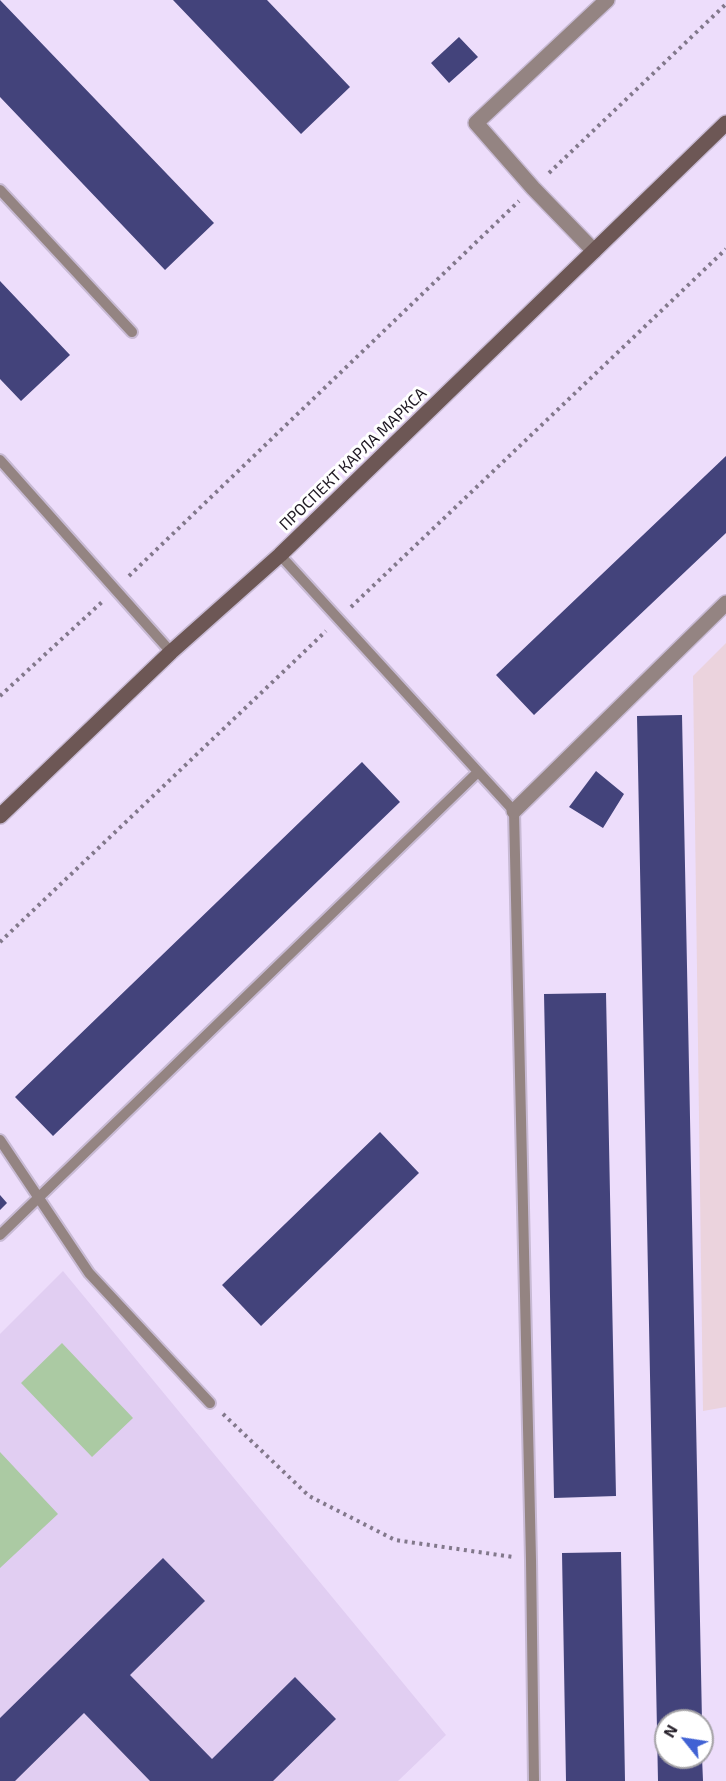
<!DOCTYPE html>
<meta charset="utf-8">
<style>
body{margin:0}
#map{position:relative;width:726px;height:1781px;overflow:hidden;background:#edddfb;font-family:"Exo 2",sans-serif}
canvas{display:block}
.north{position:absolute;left:654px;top:1709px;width:60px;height:60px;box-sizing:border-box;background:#fff;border:2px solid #a5a3a7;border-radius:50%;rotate:300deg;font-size:16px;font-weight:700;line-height:24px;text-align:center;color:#1f1923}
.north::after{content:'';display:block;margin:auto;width:21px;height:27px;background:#4162d4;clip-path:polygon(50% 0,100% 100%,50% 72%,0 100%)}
</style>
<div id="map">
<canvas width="726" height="1781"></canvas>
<div class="north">N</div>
</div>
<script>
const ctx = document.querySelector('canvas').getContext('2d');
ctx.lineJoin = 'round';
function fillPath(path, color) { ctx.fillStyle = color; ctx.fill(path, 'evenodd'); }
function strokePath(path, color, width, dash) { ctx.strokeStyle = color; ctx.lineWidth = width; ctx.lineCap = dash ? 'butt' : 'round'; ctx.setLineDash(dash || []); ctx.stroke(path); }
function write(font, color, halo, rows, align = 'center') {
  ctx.font = font + ' "Exo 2",sans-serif'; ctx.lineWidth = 6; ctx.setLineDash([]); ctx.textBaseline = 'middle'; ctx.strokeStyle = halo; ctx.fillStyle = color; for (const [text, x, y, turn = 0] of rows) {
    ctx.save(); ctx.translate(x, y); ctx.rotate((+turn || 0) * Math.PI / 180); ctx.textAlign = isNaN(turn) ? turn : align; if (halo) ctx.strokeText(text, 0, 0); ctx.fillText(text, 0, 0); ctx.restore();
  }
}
fillPath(new Path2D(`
 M 63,1271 L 446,1735 L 398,1781 L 0,1781 L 0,1334 Z`), '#e1cef2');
fillPath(new Path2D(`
 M 726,643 L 726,1407 L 703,1411 L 693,676 Z`), '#ebd3dd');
fillPath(new Path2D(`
 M 62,1343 L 133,1418 L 92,1457 L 21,1383 Z
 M 0,1452 L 58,1514 L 0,1568 Z`), '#abcaa3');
fillPath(new Path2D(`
 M 0,0 L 214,223 L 165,270 L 0,97 Z
 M 173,0 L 267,0 L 350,87 L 301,134 Z
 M 459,37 L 478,57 L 449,83 L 431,63 Z
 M 0,281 L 70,355 L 21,401 L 0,379 Z
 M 726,456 L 726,533 L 534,715 L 496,675 Z
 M 682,715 L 702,1721 L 666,1721 L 666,1757 L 702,1757 L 703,1781 L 658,1781 L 637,716 Z
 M 362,762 L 400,802 L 53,1136 L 15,1097 Z
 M 596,771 L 624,794 L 603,828 L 569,807 Z
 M 606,993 L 616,1496 L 554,1498 L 544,994 Z
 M 380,1132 L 419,1173 L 261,1326 L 222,1285 Z
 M 0,1195 L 7,1203 L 0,1210 Z
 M 621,1552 L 625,1781 L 566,1781 L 562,1553 Z
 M 163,1558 L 205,1601 L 130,1675 L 212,1759 L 295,1677 L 336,1719 L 273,1781 L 150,1781 L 84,1713 L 15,1781 L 0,1781 L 0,1718 Z`), '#43437b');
const lane = new Path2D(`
 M 0,190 L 132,332
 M 0,460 L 171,652
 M 280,555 L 514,811 L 531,1560 L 534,1781
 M 0,1140 L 89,1273 L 210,1403
 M 0,1235 L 478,772`);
const street = new Path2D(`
 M 594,251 L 533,188 L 476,123 L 607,0
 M 514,811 L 726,603`);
const secondary = new Path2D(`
 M 0,816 L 171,652 L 280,555 L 726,123`);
strokePath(lane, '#c8bad4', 14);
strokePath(street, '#c8bad4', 18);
strokePath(secondary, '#c8bad4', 18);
strokePath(new Path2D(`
 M 549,173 L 726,4
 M 129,576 L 519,201
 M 351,607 L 726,249
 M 0,696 L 102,602
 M 0,942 L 326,631
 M 223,1414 L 309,1496 L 395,1540 L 513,1557`), '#82788b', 4, [3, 4.5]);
strokePath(lane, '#948482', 10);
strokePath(street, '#948482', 15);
strokePath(secondary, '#6d5755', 15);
write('16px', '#1f1923', '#fff', [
 ["ПРОСПЕКТ КАРЛА МАРКСА",353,459,-44]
]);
</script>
